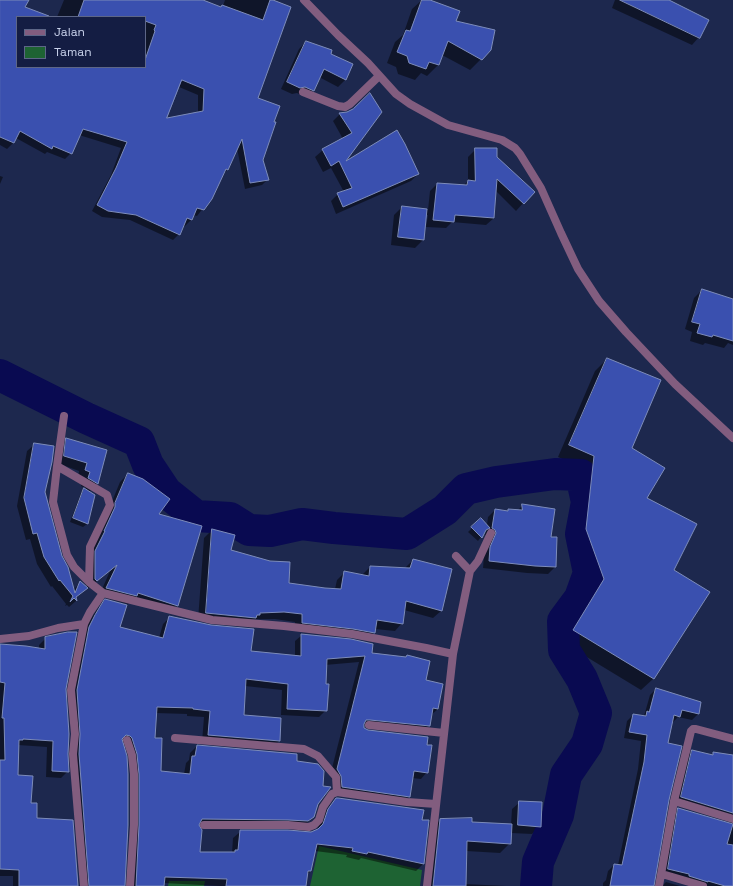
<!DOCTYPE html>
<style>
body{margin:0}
#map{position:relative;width:733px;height:886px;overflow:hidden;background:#1d284e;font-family:"Space Grotesk",sans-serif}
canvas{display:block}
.legend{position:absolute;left:16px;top:16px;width:130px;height:52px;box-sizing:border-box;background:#141d43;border:1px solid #5d6687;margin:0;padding:5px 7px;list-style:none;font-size:12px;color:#cad3ec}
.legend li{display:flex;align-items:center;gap:8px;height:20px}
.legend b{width:20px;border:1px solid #5d6687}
</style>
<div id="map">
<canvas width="733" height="886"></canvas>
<ul class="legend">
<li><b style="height:5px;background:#825d7f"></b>Jalan</li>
<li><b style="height:11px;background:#1e6333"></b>Taman</li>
</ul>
</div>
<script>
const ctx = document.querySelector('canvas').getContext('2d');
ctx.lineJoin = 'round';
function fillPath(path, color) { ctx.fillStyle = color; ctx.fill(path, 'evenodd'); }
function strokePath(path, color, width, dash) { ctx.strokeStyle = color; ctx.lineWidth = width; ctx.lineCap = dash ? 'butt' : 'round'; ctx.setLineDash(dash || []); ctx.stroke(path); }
fillPath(new Path2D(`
 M 319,846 L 422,870 L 420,886 L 310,886 Z
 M 169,881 L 205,881 L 204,886 L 168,886 Z`), '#1e6333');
fillPath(new Path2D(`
 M 0,0 L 28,0 L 24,7 L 49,17 L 17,17 L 17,67 L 145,67 L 145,17 L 57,17 L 64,0 L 201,0 L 220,8 L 223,6 L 225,0 L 271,0 L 257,98 L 262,160 L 268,179 L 262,185 L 245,189 L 237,148 L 227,170 L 222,175 L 211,198 L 197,216 L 193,215 L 191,220 L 185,226 L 183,225 L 179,234 L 173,240 L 130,220 L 102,217 L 92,211 L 111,175 L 121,148 L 79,135 L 71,153 L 65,159 L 47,152 L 45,154 L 16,138 L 13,143 L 7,149 L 0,145 ZM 179,87 L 198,95 L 198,113 L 165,119 Z
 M 422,0 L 427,0 L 455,22 L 481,59 L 470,70 L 442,55 L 438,65 L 427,76 L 421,73 L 415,80 L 398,74 L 396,67 L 387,63 L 395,42 L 403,35 L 412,9 Z
 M 615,0 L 663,0 L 699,37 L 692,45 L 612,8 Z
 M 306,42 L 330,54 L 345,80 L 338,87 L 319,77 L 313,90 L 306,97 L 297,93 L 292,94 L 281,89 L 299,49 Z
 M 370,95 L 342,165 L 418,174 L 411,181 L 336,214 L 331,201 L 338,194 L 344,192 L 331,168 L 323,172 L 315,157 L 323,150 L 343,139 L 333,121 L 340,114 L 348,113 L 353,110 Z
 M 476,149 L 496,157 L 533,192 L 516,211 L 496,191 L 494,218 L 486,225 L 452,222 L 446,228 L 426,227 L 428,215 L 426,215 L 423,240 L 415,248 L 391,245 L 394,215 L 402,207 L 428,210 L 430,191 L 437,184 L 463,186 L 468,181 L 468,157 Z
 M 0,176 L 3,177 L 0,184 Z
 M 702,290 L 733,300 L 733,345 L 728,343 L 724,348 L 705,343 L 703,345 L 690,341 L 692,332 L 685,329 L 694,298 Z
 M 607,359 L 631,449 L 646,499 L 673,570 L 709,593 L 653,679 L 641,690 L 562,642 L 592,591 L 575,541 L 583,468 L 558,457 L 595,371 Z
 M 67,439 L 105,451 L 97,483 L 89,492 L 87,524 L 83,527 L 70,522 L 81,493 L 86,488 L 81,486 L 83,479 L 78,478 L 79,471 L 57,463 L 59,447 Z
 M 35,444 L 44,492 L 61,557 L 73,590 L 80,583 L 86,588 L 75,598 L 76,601 L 69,607 L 67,605 L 65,606 L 66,604 L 52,586 L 51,587 L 37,564 L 30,539 L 26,540 L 17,506 L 27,451 Z
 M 128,474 L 158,515 L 177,605 L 169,613 L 131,601 L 128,604 L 99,596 L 110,571 L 88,588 L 87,588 L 88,560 L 120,482 Z
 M 523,505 L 550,538 L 555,567 L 548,574 L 527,573 L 483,568 L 484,555 L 489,536 L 485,535 L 486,530 L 478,541 L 468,532 L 481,519 L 487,525 L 488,517 L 495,510 L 506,512 L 508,510 L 518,510 Z
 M 212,530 L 230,550 L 288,584 L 335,589 L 337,580 L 345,572 L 362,575 L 370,567 L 405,568 L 413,560 L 441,611 L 433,618 L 404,610 L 402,623 L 395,631 L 375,629 L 374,632 L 366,640 L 344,636 L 294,630 L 295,622 L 275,619 L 198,620 L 204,538 Z
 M 106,600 L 118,628 L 159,638 L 163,624 L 169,618 L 250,652 L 295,656 L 295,641 L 302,635 L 370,654 L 424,681 L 438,709 L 430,716 L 429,725 L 422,732 L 363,726 L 363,728 L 427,772 L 421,779 L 412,778 L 409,796 L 402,803 L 336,794 L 335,783 L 330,776 L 359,662 L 325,665 L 326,710 L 319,717 L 281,715 L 282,690 L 245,686 L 243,716 L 280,718 L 279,741 L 272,748 L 202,742 L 204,717 L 187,716 L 187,714 L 155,713 L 154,739 L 160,772 L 184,774 L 186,763 L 189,760 L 190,753 L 197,746 L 296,762 L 317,804 L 313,817 L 306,824 L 281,826 L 198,825 L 199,853 L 232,853 L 233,838 L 240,832 L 311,833 L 317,831 L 322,817 L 329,806 L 336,799 L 421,821 L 428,821 L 423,864 L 416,871 L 361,858 L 359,860 L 346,857 L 347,855 L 315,851 L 311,871 L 306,875 L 305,886 L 221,886 L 163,883 L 163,886 L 130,886 L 131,762 L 126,745 L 121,741 L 124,886 L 83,886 L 70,698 L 88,623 L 99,607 Z
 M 46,638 L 65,689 L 68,771 L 61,778 L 46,777 L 47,747 L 18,745 L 17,776 L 36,819 L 77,886 L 13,886 L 13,876 L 0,876 L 0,645 L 39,649 L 39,645 Z
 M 656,689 L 700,703 L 698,714 L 692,720 L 678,717 L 673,722 L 671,722 L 667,744 L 668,800 L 653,886 L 603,886 L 603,883 L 606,880 L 608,871 L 614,865 L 618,865 L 638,769 L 641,741 L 624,738 L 627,721 L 633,715 L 644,716 L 650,695 Z
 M 692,751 L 712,755 L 714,753 L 733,756 L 733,886 L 696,886 L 662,876 L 672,815 L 679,809 L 732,826 L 731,822 L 675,803 L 686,757 Z
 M 520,802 L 540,826 L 532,834 L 511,833 L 510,843 L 500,853 L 466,851 L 465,884 L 506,886 L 424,886 L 430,830 L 440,820 L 511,825 L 512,809 Z
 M 666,882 L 680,886 L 662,886 Z`), '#0007');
strokePath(new Path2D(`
 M 0,375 L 86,418 L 139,442 L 148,465 L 166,492 L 196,516 L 230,518 L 249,530 L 270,531 L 302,524 L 334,528 L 407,534 L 445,510 L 466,489 L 496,482 L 555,474 L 581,475 L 587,502 L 581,534 L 589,573 L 580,598 L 563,621 L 564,650 L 582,679 L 596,713 L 587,744 L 566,775 L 558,815 L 538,862 L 536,886`), '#090a51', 32);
const building = new Path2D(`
 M 0,0 L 29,0 L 25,7 L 49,16 L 48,17 L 17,17 L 17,67 L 145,67 L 145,60 L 155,31 L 154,30 L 156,25 L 145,21 L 145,17 L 78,17 L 84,0 L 203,0 L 221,7 L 222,5 L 263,20 L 270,0 L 273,0 L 291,7 L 258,98 L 280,106 L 274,122 L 276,122 L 263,160 L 269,180 L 250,183 L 242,139 L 228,170 L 226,169 L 212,199 L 204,210 L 197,208 L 192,220 L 187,218 L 180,235 L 136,215 L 108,211 L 97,205 L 116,168 L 127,142 L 83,129 L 72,154 L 53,146 L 52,149 L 20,131 L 14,143 L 0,137 ZM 182,80 L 204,89 L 203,111 L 167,118 Z
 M 422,0 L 430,0 L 460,11 L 456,21 L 495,30 L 491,50 L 482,60 L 448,41 L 439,65 L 429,62 L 426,69 L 409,63 L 407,56 L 397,52 L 406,30 L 410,31 Z
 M 620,0 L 669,0 L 709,20 L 700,38 Z
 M 306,41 L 332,50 L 331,54 L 353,64 L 346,80 L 324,69 L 314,91 L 305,87 L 300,88 L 287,82 Z
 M 370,93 L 382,112 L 346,161 L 397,130 L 405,144 L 419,174 L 343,207 L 337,193 L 352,188 L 339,161 L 331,166 L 322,149 L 352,133 L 339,113 L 347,112 L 353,109 Z
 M 475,148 L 497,148 L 497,157 L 535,192 L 524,204 L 497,179 L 494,218 L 455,215 L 454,222 L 433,220 L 437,183 L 467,185 L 468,180 L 475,181 Z
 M 402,206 L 427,209 L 424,240 L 398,237 Z
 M 702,289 L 733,299 L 733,341 L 713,335 L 712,337 L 697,333 L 700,324 L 692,322 Z
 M 607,358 L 661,380 L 632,448 L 665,468 L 647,498 L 697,524 L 674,570 L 710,592 L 654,679 L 573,630 L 604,579 L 586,529 L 594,456 L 569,445 Z
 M 66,438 L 107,450 L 98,484 L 88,478 L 90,472 L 85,470 L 87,463 L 64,456 Z
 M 34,443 L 54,446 L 52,462 L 45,492 L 62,556 L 68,567 L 75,593 L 80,581 L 88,588 L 76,597 L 77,601 L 74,598 L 70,602 L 73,596 L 60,580 L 59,581 L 44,557 L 37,533 L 33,534 L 24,498 Z
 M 128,473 L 143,479 L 170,499 L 159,514 L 202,526 L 178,606 L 138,593 L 137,596 L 106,588 L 117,565 L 97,581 L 95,579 L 95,551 L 105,531 L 104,531 L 115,507 L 115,503 Z
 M 84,488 L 95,495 L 88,524 L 73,518 Z
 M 522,504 L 555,509 L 551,537 L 557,537 L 556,567 L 535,566 L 489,561 L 490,547 L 496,533 L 495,530 L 492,528 L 495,509 L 508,511 L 508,509 L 522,510 Z
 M 481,518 L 490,528 L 486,530 L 482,538 L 471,527 Z
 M 212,529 L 235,535 L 231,550 L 270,561 L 290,562 L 289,583 L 325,588 L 341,589 L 344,571 L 369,576 L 370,566 L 410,568 L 413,559 L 452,569 L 442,611 L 406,601 L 403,624 L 377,620 L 375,633 L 353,629 L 302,623 L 302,614 L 284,612 L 260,613 L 260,615 L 257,615 L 256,618 L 206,613 Z
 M 105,599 L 127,605 L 120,627 L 163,638 L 169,616 L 211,625 L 254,629 L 251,651 L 301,656 L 301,634 L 351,639 L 373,644 L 372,653 L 406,657 L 407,655 L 430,661 L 426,680 L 443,684 L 438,709 L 433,708 L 430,726 L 370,720 L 366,720 L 364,724 L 364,728 L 368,730 L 428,737 L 427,745 L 432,745 L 428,773 L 414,771 L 410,797 L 342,787 L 341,776 L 337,769 L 365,656 L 327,659 L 326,684 L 329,684 L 327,711 L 287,709 L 288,684 L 246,679 L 244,715 L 281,718 L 280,741 L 208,735 L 210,711 L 193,709 L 193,708 L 157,707 L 155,738 L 162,738 L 161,771 L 190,774 L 192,756 L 195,756 L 197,745 L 297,754 L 297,761 L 318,764 L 324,771 L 323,786 L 331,787 L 318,804 L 314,817 L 308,821 L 288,820 L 202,819 L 199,825 L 202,830 L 200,852 L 235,852 L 235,850 L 238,850 L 240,830 L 288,830 L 311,832 L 318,829 L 323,824 L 328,809 L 336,798 L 338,798 L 424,810 L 422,820 L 429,820 L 424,864 L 368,852 L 367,854 L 352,851 L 353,848 L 317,844 L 311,871 L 308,871 L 306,886 L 226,886 L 227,879 L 165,877 L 164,886 L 136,886 L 139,825 L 139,774 L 137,754 L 132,738 L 130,736 L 126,735 L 122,739 L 127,756 L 128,774 L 128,825 L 125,886 L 89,886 L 79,754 L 80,734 L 77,690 L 89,627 L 95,615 Z
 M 68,632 L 77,632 L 66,689 L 69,734 L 68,754 L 69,772 L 52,771 L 53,741 L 23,739 L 23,740 L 19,740 L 18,775 L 33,776 L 31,803 L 37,803 L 37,818 L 73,820 L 78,886 L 19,886 L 19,870 L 0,869 L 0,760 L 5,760 L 4,718 L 2,718 L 5,683 L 0,682 L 0,644 L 26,646 L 45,649 L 45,637 Z
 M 656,688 L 701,702 L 699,714 L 682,710 L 680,717 L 674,715 L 668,743 L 682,746 L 669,800 L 654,886 L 610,886 L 614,864 L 622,865 L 644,762 L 647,735 L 629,732 L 633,714 L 646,716 L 647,711 L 649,712 Z
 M 692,750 L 713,755 L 713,752 L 733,755 L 733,813 L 681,797 Z
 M 519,801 L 542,802 L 541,827 L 518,825 Z
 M 678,808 L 733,824 L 727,844 L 733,845 L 733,886 L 725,886 L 708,881 L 708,882 L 689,876 L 689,874 L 668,869 Z
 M 472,818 L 472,822 L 512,824 L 511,844 L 467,841 L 466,886 L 433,886 L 440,819 Z`);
fillPath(building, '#3a50af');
strokePath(building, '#7d8cba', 1);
strokePath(new Path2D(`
 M 304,0 L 338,35 L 368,63 L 396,94 L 410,104 L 448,125 L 502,140 L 515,148 L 520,154 L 541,188 L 561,233 L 578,269 L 599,301 L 626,332 L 675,384 L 733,438
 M 303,92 L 338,106 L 345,107 L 350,104 L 379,76
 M 64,416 L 57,466 L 107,495 L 110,505 L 90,547 L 89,582 L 103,593 L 212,620 L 284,626 L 352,634 L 426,648 L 453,654 L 427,886
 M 57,466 L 53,502 L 67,555 L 74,567 L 89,582
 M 456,556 L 470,571
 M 0,639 L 29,636 L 58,628 L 84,624
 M 453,654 L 470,571 L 478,561 L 491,533
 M 369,725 L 444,733
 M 175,738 L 304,749 L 318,756 L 336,777 L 337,792
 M 127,740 L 132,755 L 134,774 L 134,825 L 130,886
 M 674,801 L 733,819
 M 204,825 L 288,825 L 309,827 L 314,825 L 319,820 L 323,807 L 332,794 L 337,792 L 407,802 L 436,804
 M 662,874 L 703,886
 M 84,886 L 73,754 L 75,734 L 71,690 L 84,624 L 90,612 L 103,593
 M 659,886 L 674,801 L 691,731 L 693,729 L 696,729 L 733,739`), '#825d7f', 8);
</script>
